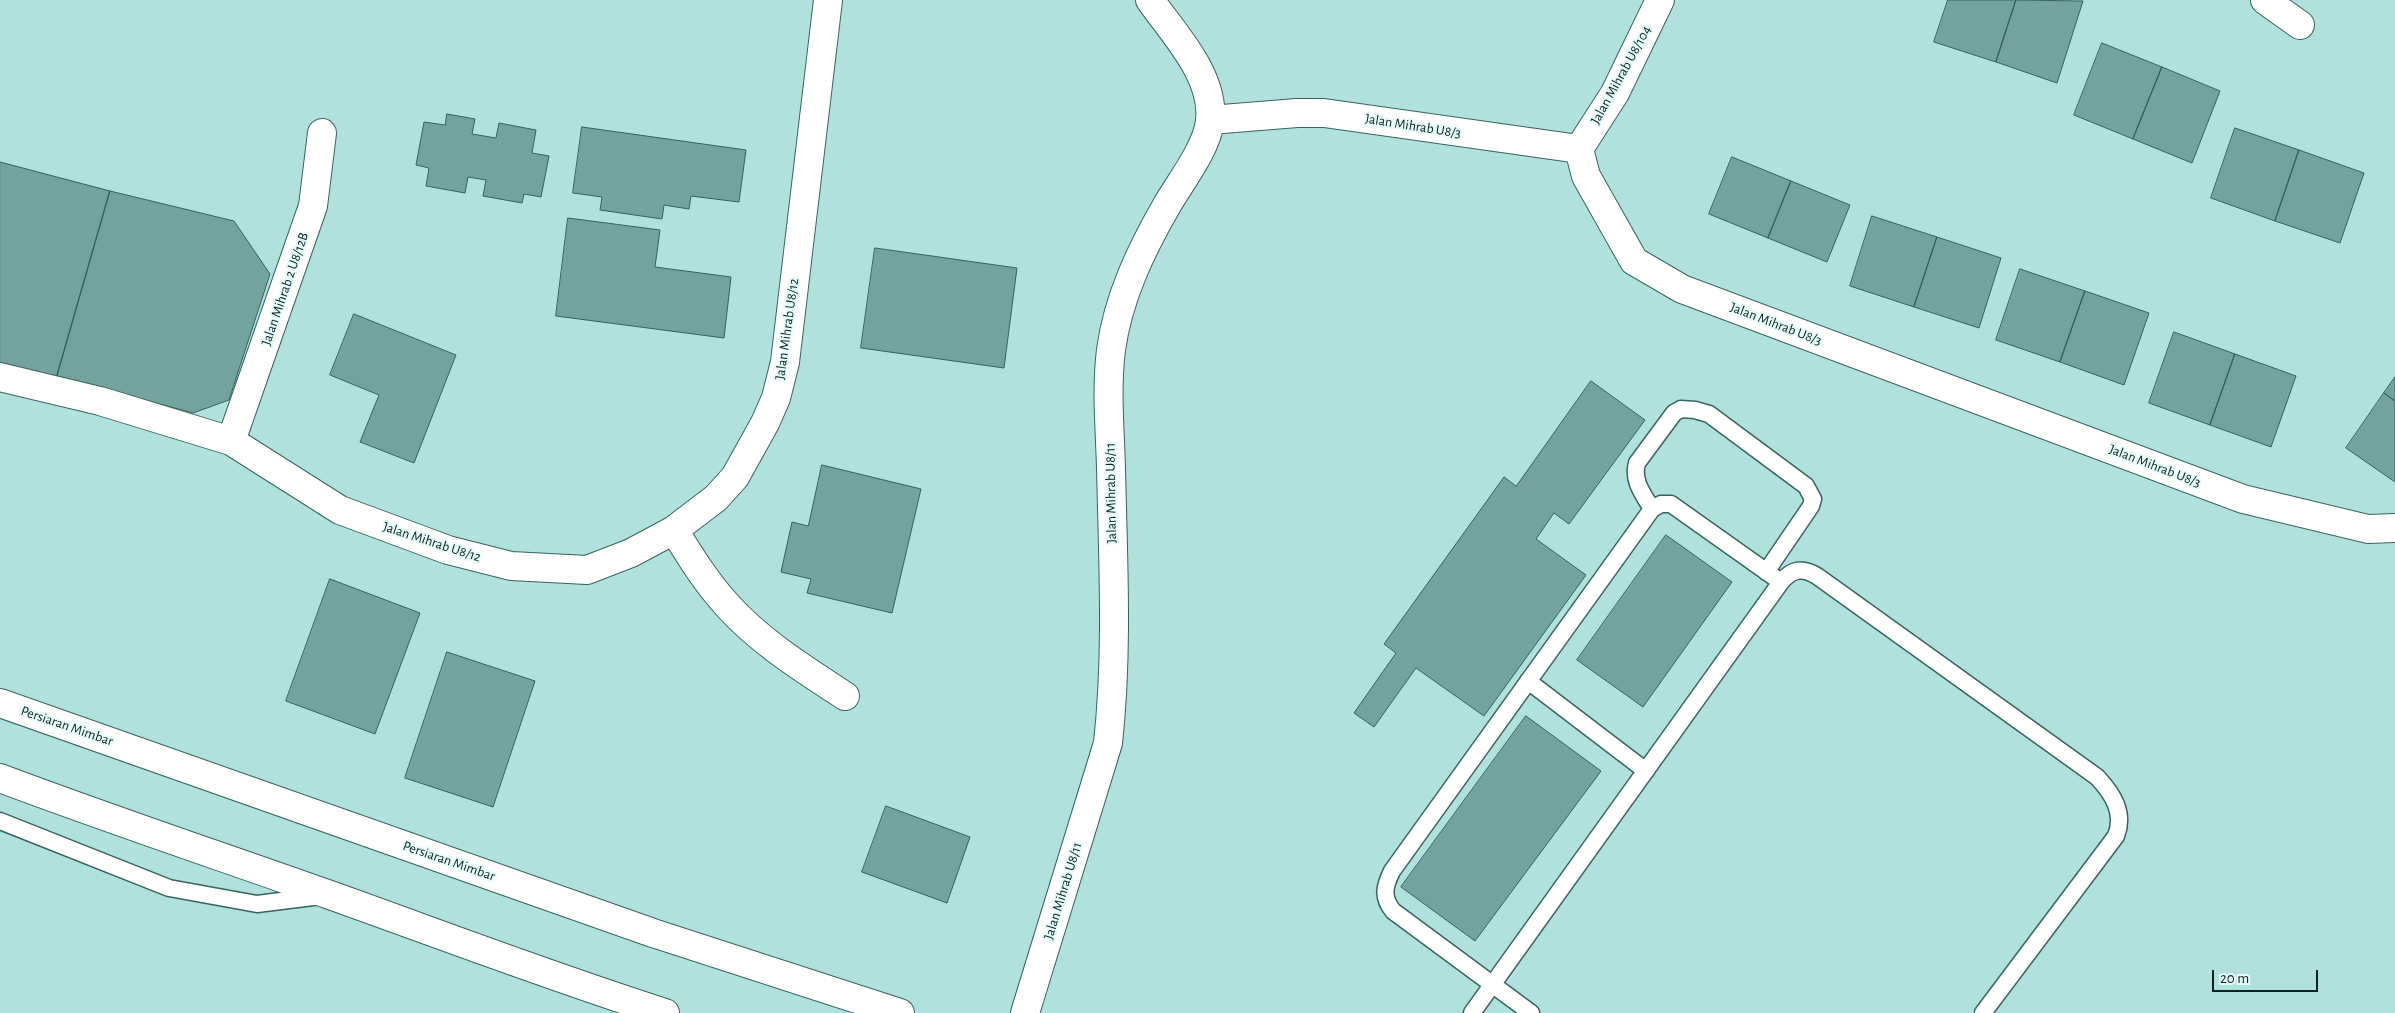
<!DOCTYPE html>
<style>
body{margin:0}
#map{position:relative;width:2395px;height:1013px;overflow:hidden;background:#b0e1dc;font-family:"Alegreya Sans",sans-serif}
canvas{display:block}
.scale{position:absolute;left:2212px;top:970px;width:106px;height:22px;box-sizing:border-box;border:2px solid #0f2221;border-top:0;padding-left:6px;font-size:15px;line-height:18px;white-space:nowrap;color:#0f2221;-webkit-text-stroke:4px #e4fcfa;paint-order:stroke}
</style>
<div id="map">
<canvas width="2395" height="1013"></canvas>
<div class="scale">20 m</div>
</div>
<script>
const ctx = document.querySelector('canvas').getContext('2d');
ctx.lineJoin = 'round';
function fillPath(path, color) { ctx.fillStyle = color; ctx.fill(path, 'evenodd'); }
function strokePath(path, color, width, dash) { ctx.strokeStyle = color; ctx.lineWidth = width; ctx.lineCap = dash ? 'butt' : 'round'; ctx.setLineDash(dash || []); ctx.stroke(path); }
function write(font, color, halo, rows, align = 'center') {
  ctx.font = font + ' "Alegreya Sans",sans-serif'; ctx.lineWidth = 4; ctx.setLineDash([]); ctx.textBaseline = 'middle'; ctx.strokeStyle = halo; ctx.fillStyle = color; for (const [text, x, y, turn = 0] of rows) {
    ctx.save(); ctx.translate(x, y); ctx.rotate((+turn || 0) * Math.PI / 180); ctx.textAlign = isNaN(turn) ? turn : align; if (halo) ctx.strokeText(text, 0, 0); ctx.fillText(text, 0, 0); ctx.restore();
  }
}
const building = new Path2D(`
 M 1948,0 L 2016,0 L 1996,62 L 1934,42 Z
 M 2016,0 L 2083,1 L 2057,83 L 1996,62 Z
 M 2102,43 L 2162,67 L 2133,139 L 2074,115 Z
 M 2162,67 L 2220,91 L 2192,163 L 2133,139 Z
 M 447,114 L 475,119 L 472,134 L 496,138 L 499,123 L 536,130 L 532,153 L 549,156 L 541,197 L 524,194 L 522,203 L 483,196 L 486,180 L 468,177 L 465,193 L 426,186 L 429,168 L 416,165 L 424,122 L 445,125 Z
 M 582,127 L 746,150 L 739,202 L 691,196 L 689,209 L 664,205 L 662,219 L 600,210 L 602,197 L 573,193 Z
 M 2235,128 L 2299,150 L 2275,221 L 2211,198 Z
 M 2299,150 L 2364,173 L 2340,243 L 2275,221 Z
 M 1732,157 L 1791,181 L 1768,238 L 1709,214 Z
 M 0,162 L 110,191 L 57,376 L 0,364 Z
 M 1791,181 L 1850,205 L 1827,262 L 1768,238 Z
 M 110,191 L 234,221 L 270,274 L 229,400 L 193,413 L 57,376 Z
 M 1872,216 L 1937,237 L 1914,307 L 1850,286 Z
 M 568,218 L 660,230 L 655,267 L 731,277 L 724,338 L 556,316 Z
 M 1937,237 L 2001,258 L 1979,328 L 1914,307 Z
 M 875,248 L 1017,268 L 1004,368 L 861,348 Z
 M 2020,269 L 2085,291 L 2060,362 L 1996,340 Z
 M 2085,291 L 2149,313 L 2124,385 L 2060,362 Z
 M 354,314 L 456,355 L 414,463 L 360,442 L 379,395 L 330,375 Z
 M 2174,332 L 2235,354 L 2210,425 L 2149,403 Z
 M 2235,354 L 2296,376 L 2271,447 L 2210,425 Z
 M 2395,377 L 2395,401 L 2384,393 Z
 M 1591,381 L 1645,420 L 1569,524 L 1554,513 L 1536,539 L 1586,575 L 1484,716 L 1416,668 L 1374,727 L 1354,713 L 1396,653 L 1384,644 L 1504,477 L 1516,486 Z
 M 2384,393 L 2395,401 L 2395,482 L 2346,448 Z
 M 822,465 L 921,489 L 892,613 L 807,593 L 811,579 L 781,572 L 792,522 L 808,526 Z
 M 1666,535 L 1732,582 L 1643,707 L 1577,660 Z
 M 330,579 L 420,613 L 375,734 L 286,701 Z
 M 447,652 L 535,681 L 493,807 L 405,778 Z
 M 1526,716 L 1601,771 L 1475,941 L 1401,887 Z
 M 886,806 L 970,837 L 947,903 L 862,872 Z`);
fillPath(building, '#73a29f');
strokePath(building, '#34625f', 1);
const service = new Path2D(`
 M 1652,509 C 1643,494 1632,481 1637,463 L 1674,413 L 1681,409 L 1695,410 L 1709,414 L 1806,486 L 1813,499 L 1811,506 L 1766,572
 M 1528,681 L 1646,771
 M 0,821 L 169,888 L 257,904 L 321,896
 M 1472,1013 L 1781,582 C 1792,569 1802,567 1817,576 L 2097,777 C 2113,794 2125,813 2116,836 L 1983,1013
 M 1531,1013 L 1393,911 C 1382,897 1384,887 1392,871 L 1652,509 L 1661,504 L 1671,504 L 1781,582`);
const minor = new Path2D(`
 M 2265,0 L 2300,25
 M 1210,120 L 1297,113 L 1324,113 L 1579,149 L 1586,176 L 1634,261 L 1682,289 L 2243,499 L 2368,529 L 2395,528
 M 1579,149 L 1615,93 L 1660,0
 M 0,377 L 100,401 L 231,441 L 340,510 L 448,550 L 511,566 L 587,570 L 631,553 L 674,530 L 716,498 L 735,477 L 765,423 L 776,398 L 785,362 L 828,0
 M 231,441 L 313,206 L 322,133
 M 674,530 C 690,556 706,582 727,605 C 760,642 804,669 845,696
 M 1025,1013 L 1108,743 C 1118,652 1113,560 1111,468 C 1110,429 1106,390 1111,350 C 1118,298 1141,250 1167,205 C 1181,181 1207,148 1210,121 C 1215,76 1174,34 1150,0`);
const tertiary = new Path2D(`
 M 0,703 L 653,933 L 900,1013
 M 0,778 C 109,819 220,856 330,895 C 442,935 552,977 665,1013`);
strokePath(service, '#366460', 19);
strokePath(minor, '#366460', 30);
strokePath(tertiary, '#366460', 30);
strokePath(service, '#fff', 16);
strokePath(minor, '#fff', 28);
strokePath(tertiary, '#fff', 28);
write('14px', '#0f2221', '#e4fcfa', [
 ["Jalan Mihrab U8/104",1621,75,-61],
 ["Jalan Mihrab U8/3",1413,126,9],
 ["Jalan Mihrab 2 U8/12B",285,289,-71],
 ["Jalan Mihrab U8/3",1776,324,21],
 ["Jalan Mihrab U8/12",787,329,-82],
 ["Jalan Mihrab U8/3",2155,466,21],
 ["Jalan Mihrab U8/11",1111,493,-91],
 ["Jalan Mihrab U8/12",432,542,18],
 ["Persiaran Mimbar",67,726,19],
 ["Persiaran Mimbar",449,861,19],
 ["Jalan Mihrab U8/11",1063,891,-73]
]);
</script>
